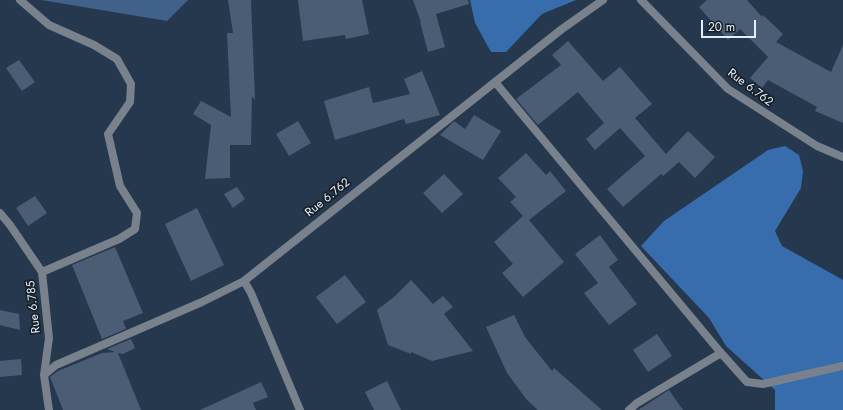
<!DOCTYPE html>
<style>
body{margin:0}
#map{position:relative;width:843px;height:410px;overflow:hidden;background:#26384d;font-family:Jost,sans-serif}
canvas{display:block}
.scale{position:absolute;left:701px;top:20px;width:55px;height:18px;box-sizing:border-box;border:2px solid #e3effc;border-top:0;padding-left:5px;font-size:12px;line-height:14px;white-space:nowrap;color:#e3effc;-webkit-text-stroke:3px #171f28;paint-order:stroke}
</style>
<div id="map">
<canvas width="843" height="410"></canvas>
<div class="scale">20 m</div>
</div>
<script>
const ctx = document.querySelector('canvas').getContext('2d');
ctx.lineJoin = 'round';
function fillPath(path, color) { ctx.fillStyle = color; ctx.fill(path, 'evenodd'); }
function strokePath(path, color, width, dash) { ctx.strokeStyle = color; ctx.lineWidth = width; ctx.lineCap = dash ? 'butt' : 'round'; ctx.setLineDash(dash || []); ctx.stroke(path); }
function write(font, color, halo, rows, align = 'center') {
  ctx.font = font + ' Jost,sans-serif'; ctx.lineWidth = 3.5; ctx.setLineDash([]); ctx.textBaseline = 'middle'; ctx.strokeStyle = halo; ctx.fillStyle = color; for (const [text, x, y, turn = 0] of rows) {
    ctx.save(); ctx.translate(x, y); ctx.rotate((+turn || 0) * Math.PI / 180); ctx.textAlign = isNaN(turn) ? turn : align; if (halo) ctx.strokeText(text, 0, 0); ctx.fillText(text, 0, 0); ctx.restore();
  }
}
fillPath(new Path2D(`
 M 41,0 L 188,0 L 167,21 Z`), '#3f618a');
fillPath(new Path2D(`
 M 470,0 L 576,0 L 542,14 L 506,52 L 491,52 L 475,23 Z
 M 785,146 L 799,155 L 803,171 L 801,188 L 775,231 L 782,246 L 843,280 L 843,410 L 775,410 L 775,390 L 726,346 L 709,318 L 641,246 L 664,221 L 768,150 Z`), '#376dac');
fillPath(new Path2D(`
 M 228,0 L 251,0 L 255,100 L 252,96 L 251,145 L 230,145 L 230,178 L 205,179 L 211,125 L 193,114 L 201,101 L 231,117 L 227,33 L 233,33 Z
 M 298,0 L 362,0 L 369,34 L 346,39 L 345,35 L 303,41 Z
 M 413,0 L 468,0 L 469,4 L 436,14 L 445,47 L 428,52 L 420,22 L 421,22 Z
 M 707,0 L 747,0 L 762,17 L 763,15 L 783,34 L 776,42 L 831,72 L 843,45 L 843,123 L 815,111 L 817,107 L 768,80 L 762,88 L 750,78 L 768,57 L 740,29 L 728,40 L 699,7 Z
 M 568,41 L 603,81 L 620,67 L 652,104 L 635,118 L 666,154 L 688,131 L 715,157 L 695,178 L 679,162 L 663,176 L 661,174 L 623,207 L 607,189 L 645,156 L 620,128 L 595,150 L 586,139 L 604,123 L 578,92 L 538,125 L 516,99 L 561,65 L 552,55 Z
 M 19,60 L 35,82 L 22,91 L 6,68 Z
 M 422,71 L 440,115 L 406,124 L 404,119 L 335,140 L 324,101 L 369,87 L 373,103 L 410,94 L 404,79 Z
 M 474,115 L 501,131 L 483,160 L 440,135 L 454,121 L 465,129 Z
 M 298,121 L 311,143 L 289,156 L 276,134 Z
 M 526,153 L 546,175 L 550,171 L 566,191 L 529,220 L 564,262 L 523,297 L 502,273 L 513,264 L 494,242 L 523,216 L 510,202 L 516,197 L 498,178 Z
 M 444,174 L 463,194 L 442,213 L 423,193 Z
 M 237,187 L 245,199 L 233,208 L 224,194 Z
 M 35,196 L 47,213 L 28,226 L 16,208 Z
 M 197,208 L 224,265 L 191,281 L 165,224 Z
 M 600,235 L 618,260 L 609,267 L 637,304 L 609,325 L 584,293 L 598,283 L 575,254 Z
 M 115,247 L 143,313 L 123,321 L 126,329 L 102,339 L 72,265 Z
 M 345,275 L 366,302 L 337,324 L 316,297 Z
 M 411,280 L 433,304 L 443,296 L 453,307 L 444,314 L 473,351 L 432,361 L 411,352 L 411,354 L 388,345 L 377,310 L 394,297 Z
 M 0,310 L 19,314 L 20,330 L 0,325 Z
 M 514,315 L 525,337 L 552,371 L 554,368 L 602,410 L 538,410 L 527,400 L 507,373 L 486,327 Z
 M 657,334 L 672,356 L 648,372 L 633,350 Z
 M 131,339 L 135,348 L 123,354 L 118,353 L 141,410 L 63,410 L 50,377 L 58,371 L 102,353 L 115,352 L 107,349 Z
 M 21,359 L 22,375 L 0,377 L 0,361 Z
 M 387,381 L 401,410 L 374,410 L 365,392 Z
 M 261,382 L 268,397 L 253,403 L 256,410 L 200,410 Z
 M 669,390 L 683,410 L 638,410 Z`), '#4a5d74');
strokePath(new Path2D(`
 M 20,0 L 49,25 L 94,45 L 117,59 L 131,84 L 130,102 L 108,134 L 120,186 L 137,213 L 135,229 L 119,239 L 42,272
 M 641,0 L 728,89 L 817,146 L 843,157
 M 495,82 L 721,353 L 747,382 L 763,384 L 843,366
 M 0,213 L 10,225 L 42,272 L 49,338 L 44,375 L 49,410
 M 244,281 L 251,293 L 300,410
 M 44,375 L 56,365 L 202,302 L 244,281 L 562,29 L 603,0
 M 629,410 L 637,403 L 721,353`), '#78818c', 8);
write('12px', '#e3effc', '#171f28', [
 ["Rue 6.762",750,88,37],
 ["Rue 6.762",328,198,-39],
 ["Rue 6.785",34,307,-96]
]);
</script>
